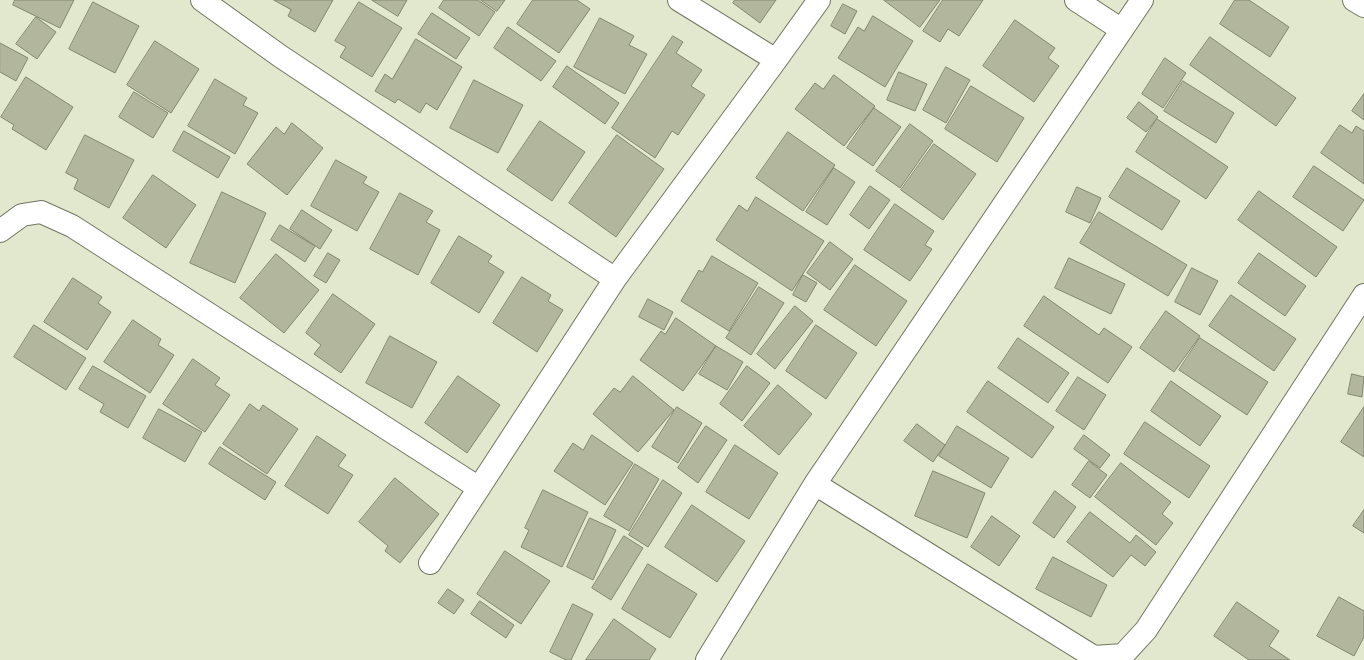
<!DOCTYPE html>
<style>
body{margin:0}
canvas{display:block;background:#e2e8ce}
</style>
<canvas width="1364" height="660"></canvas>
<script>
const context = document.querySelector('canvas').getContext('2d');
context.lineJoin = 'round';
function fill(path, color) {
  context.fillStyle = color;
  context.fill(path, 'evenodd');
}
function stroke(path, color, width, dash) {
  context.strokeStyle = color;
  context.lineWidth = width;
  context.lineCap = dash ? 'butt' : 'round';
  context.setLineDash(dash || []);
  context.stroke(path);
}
const building = new Path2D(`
 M15,0h59l-14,28 -47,-23z
 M274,0h59l-18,32 -27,-16 3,-6z
 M372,0h35l-9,16z
 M444,0h34l17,12 -16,24 -40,-28z
 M481,0h24l-8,11z
 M533,0h44l13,9 -31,44 -42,-29z
 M735,0h41l-16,23 -27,-20z
 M884,0h56l-20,27z
 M943,0h40l-24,36 -11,-7 -8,13 -17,-11z
 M1235,0h14l40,27 -19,30 -50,-33z
 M93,2l46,24 -24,47 -46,-24z
 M359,2l43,26 -30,49 -32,-20 6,-10 -11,-6z
 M843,4l14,7 -12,23 -14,-8z
 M432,13l38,25 -14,21 -38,-25z
 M873,16l40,25 -28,46 -47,-29 20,-31 6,4z
 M36,17l20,15 -19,27 -21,-15z
 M600,18l34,18 -5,9 18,9 -22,40 -51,-27z
 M1015,20l40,28 -7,10 11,8 -25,36 -51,-36z
 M508,27l48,34 -15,20 -47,-33z
 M673,36l10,6 -7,11 26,17 -11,16 14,9 -27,40 -6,-4 -17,27 -43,-30z
 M1210,37l86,61 -20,28 -86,-61z
 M416,39l46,28 -25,43 -11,-7 -6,10 -22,-14 -3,4 -20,-12 10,-17 7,5z
 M155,41l44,28 -28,44 -44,-28z
 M0,43l28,15 -12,23 -16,-9z
 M1165,58l21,15 -23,35 -21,-14z
 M567,66l52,37 -14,21 -52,-37z
 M946,67l24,13 -24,43 -23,-13z
 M899,72l28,12 -12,27 -28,-11z
 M834,75l41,31 -31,40 -49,-37 20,-26 8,6z
 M26,77l47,30 -27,43 -34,-21 2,-4 -13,-8z
 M215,79l32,19 -4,7 15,8 -23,41 -47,-28z
 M474,80l49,25 -25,48 -48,-25z
 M1183,81l51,32 -18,30 -52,-32z
 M971,86l53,32 -27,44 -52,-33z
 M134,92l34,21 -15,25 -34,-21z
 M1364,94v26l-12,-9z
 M1139,102l19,15 -12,15 -19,-14z
 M874,108l27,19 -28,39 -26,-18z
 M1157,119l71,48 -22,32 -70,-47z
 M540,121l45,31 -33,49 -45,-31z
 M292,123l31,25 -36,47 -40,-31 29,-37 8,7z
 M910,124l23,17 -33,47 -24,-17z
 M1340,125l12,8 4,-7 8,5v53l-43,-31z
 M184,131l46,26 -12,21 -45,-27z
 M788,132l47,33 -32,46 -47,-33z
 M85,135l49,25 -25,48 -35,-19 4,-10 -12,-6z
 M617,135l47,34 -48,68 -47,-34z
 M934,144l42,30 -33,46 -42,-30z
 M336,160l31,17 -4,6 16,9 -22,39 -46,-25z
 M1314,166l50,34 -21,31 -50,-34z
 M834,168l21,14 -28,43 -21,-13z
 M1127,168l53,33 -18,29 -53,-33z
 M153,175l43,30 -30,43 -43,-30z
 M870,186l20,14 -21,29 -19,-14z
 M1077,187l24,11 -11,25 -24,-11z
 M1259,191l78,56 -21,30 -78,-57z
 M222,192l44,21 -31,70 -45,-20z
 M400,193l33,18 -7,11 14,8 -22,45 -48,-26z
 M756,197l68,44 -32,50 -76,-51 23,-35 8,6z
 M895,204l39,27 -9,14 7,4 -22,32 -46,-31z
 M302,210l30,20 -12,19 -30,-20z
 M1099,212l88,53 -19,31 -88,-53z
 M280,225l35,21 -10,16 -34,-22z
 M459,236l33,20 -4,6 16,10 -25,41 -48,-30z
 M830,242l23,17 -23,31 -23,-17z
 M328,253l12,7 -14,23 -12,-7z
 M1259,253l47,33 -21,30 -47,-33z
 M276,254l43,36 -35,43 -44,-35z
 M712,256l46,27 -29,48 -48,-30 18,-31 3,2z
 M1069,258l56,26 -14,30 -56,-26z
 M855,265l52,36 -31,45 -52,-36z
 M1192,268l26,13 -18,34 -25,-13z
 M803,275l14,8 -11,19 -13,-7z
 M522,277l29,18 -3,6 15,9 -26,42 -44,-29z
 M73,278l29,19 -4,6 13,9 -24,38 -43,-28z
 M759,287l25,16 -33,52 -25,-17z
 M333,294l42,30 -34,49 -27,-19 7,-9 -15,-12z
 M1231,295l65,44 -22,32 -65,-45z
 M1044,296l55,39 5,-7 28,19 -24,36 -84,-57z
 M648,299l25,13 -9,18 -25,-13z
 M795,306l18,15 -38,48 -18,-15z
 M1166,311l34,25 -26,36 -34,-24z
 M676,318l40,28 -33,45 -43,-31 21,-29 4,3z
 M133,320l28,19 -3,6 16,10 -24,38 -46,-31z
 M34,325l52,33 -20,32 -52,-33z
 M816,325l41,28 -31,46 -40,-28z
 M390,336l47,26 -25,46 -46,-25z
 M1018,338l51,35 -21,30 -50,-35z
 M1200,338l68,44 -21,33 -68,-45z
 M716,346l27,16 -16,28 -28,-16z
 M193,359l27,19 -5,7 15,10 -25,37 -42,-28z
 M93,366l53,30 -18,32 -28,-16 4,-8 -25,-15z
 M747,366l23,17 -28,38 -22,-17z
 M1352,374l12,3 -2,20 -14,-3z
 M458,376l42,29 -33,48 -42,-30z
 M633,376l41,34 -36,42 -45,-38 21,-26 6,4z
 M1078,377l28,18 -22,35 -28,-19z
 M988,381l66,46 -22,31 -65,-46z
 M1171,381l50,35 -21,30 -49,-35z
 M778,385l34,29 -33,41 -35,-29z
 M250,404l9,7 4,-6 35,24 -31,45 -44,-30z
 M677,407l25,16 -24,40 -26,-16z
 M1364,407v50l-23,-15z
 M159,409l43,23 -17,30 -42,-24z
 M1145,422l65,44 -21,32 -65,-44z
 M917,424l28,21 -12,17 -29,-21z
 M706,426l21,14 -29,43 -20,-15z
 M957,426l52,32 -18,30 -52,-32z
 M592,435l41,28 -28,42 -51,-34 19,-28 10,7z
 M1084,435l26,20 -10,13 -26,-19z
 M317,436l29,19 -8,11 15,9 -25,39 -43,-28z
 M735,445l43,28 -29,46 -43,-27z
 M220,447l56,35 -11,18 -56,-36z
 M1089,461l18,14 -17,23 -18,-13z
 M1121,463l50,39 -9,12 11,9 -17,22 -61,-48z
 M635,464l24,15 -30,52 -25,-15z
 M933,471l52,22 -18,45 -52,-22z
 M395,478l44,36 -39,49 -15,-12 3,-5 -29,-24z
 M663,480l19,13 -34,54 -19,-12z
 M543,490l45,22 -26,55 -41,-20 8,-17 -4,-2z
 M1055,491l21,16 -22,31 -21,-15z
 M692,505l53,36 -28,41 -52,-35z
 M1364,510v23l-11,-7z
 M1090,512l40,31 6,-8 20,17 -11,14 -14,-11 -18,22 -46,-35z
 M992,516l28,20 -21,30 -28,-19z
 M590,518l26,12 -23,50 -26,-13z
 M624,536l19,12 -32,52 -19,-12z
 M505,551l45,30 -29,43 -44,-30z
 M1053,557l54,28 -16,32 -55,-28z
 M648,564l49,30 -27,44 -48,-29z
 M448,589l16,11 -10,14 -16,-11z
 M1339,597l25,14v26l-10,19 -37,-20z
 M480,601l34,24 -8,13 -35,-24z
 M1237,602l42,29 -10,15 21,14h-41l-35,-24z
 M573,604l20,10 -22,46h-5l-16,-8z
 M614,619l42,30 -7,11h-63z`);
const minor = new Path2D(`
 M202,0l78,56 335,223
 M679,0l97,60
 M1076,0l46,30
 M1354,0l10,6
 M0,231l22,-16 19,-3 31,14 407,262
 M815,484l279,173 29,-2 23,-25 218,-335
 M430,563l185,-284 161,-219 43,-60
 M707,660l108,-176 327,-484`);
fill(building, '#b1b69d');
stroke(building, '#82876f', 1);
stroke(minor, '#71765f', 24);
stroke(minor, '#fff', 22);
</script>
